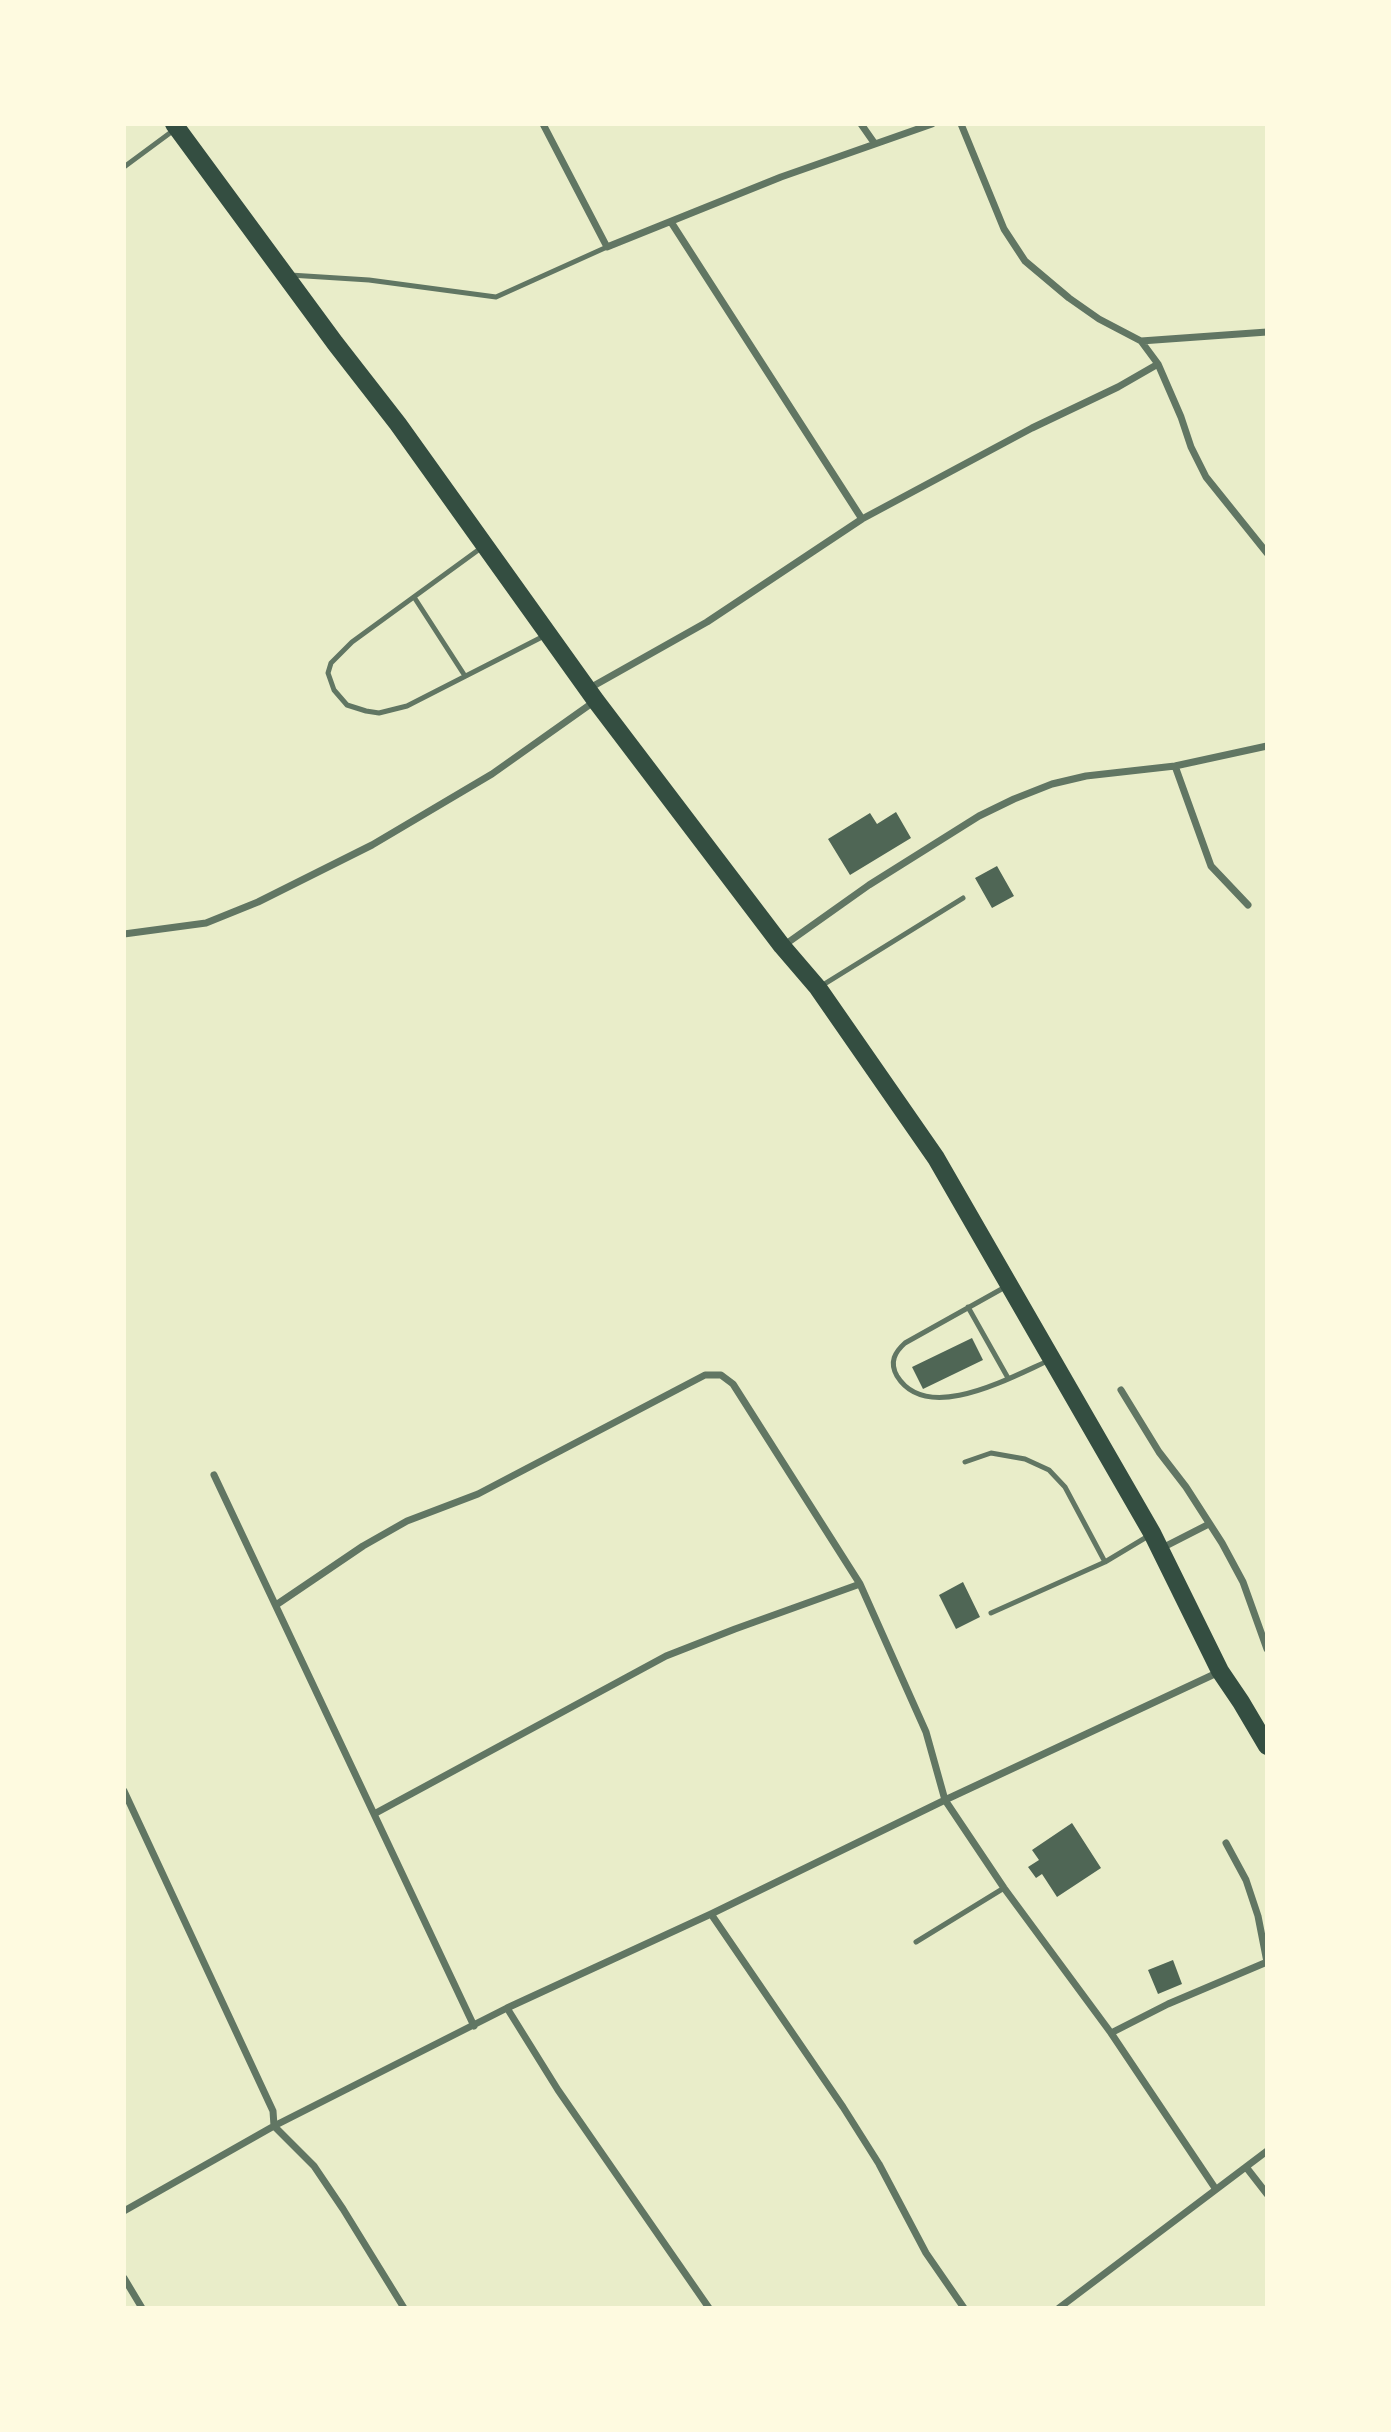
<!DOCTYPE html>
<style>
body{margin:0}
#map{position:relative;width:1391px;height:2432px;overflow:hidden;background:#e9edc9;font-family:"Space Grotesk",sans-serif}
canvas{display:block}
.frame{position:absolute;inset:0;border:126px solid #fefae0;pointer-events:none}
</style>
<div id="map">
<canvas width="1391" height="2432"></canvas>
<div class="frame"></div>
</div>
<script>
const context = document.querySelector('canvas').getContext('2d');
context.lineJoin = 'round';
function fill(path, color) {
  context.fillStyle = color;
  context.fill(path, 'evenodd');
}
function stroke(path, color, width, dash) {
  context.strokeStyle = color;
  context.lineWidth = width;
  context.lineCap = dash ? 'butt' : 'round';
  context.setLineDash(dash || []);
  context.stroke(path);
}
const building = new Path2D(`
 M896,812l15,26 -61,37 -22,-36 42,-26 7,11z
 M997,866l17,30 -22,12 -17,-30z
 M972,1338l11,22 -60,29 -11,-22z
 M963,1582l17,35 -24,12 -17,-34z
 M1072,1823l29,45 -44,29 -15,-23 -6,4 -8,-11 11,-7 -7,-10z
 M1173,1960l9,24 -24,10 -10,-24z`);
const service = new Path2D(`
 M124,167l50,-37
 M290,275l79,5 127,17 111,-50
 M481,548l-129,94 -21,21 -3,10 6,17 13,15 19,6 13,2 28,-7 139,-71
 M414,597l51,79
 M821,986l142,-88
 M1007,1286l-102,57c-10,9 -16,19 -8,33 30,49 114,1 153,-16
 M968,1307l40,71
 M965,1462l26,-9 34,6 24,11 16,17 40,75
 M991,1613l114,-51 45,-27
 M916,1942l88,-54`);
const minor = new Path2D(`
 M543,124l64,123 174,-70 151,-53
 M861,124l14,20
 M961,124l43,105 21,32 44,37 30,21 42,22 126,-9
 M671,222l191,297
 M1141,341l17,23 23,53 10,30 15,30 61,76
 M588,689l119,-67 155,-103 170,-91 86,-41 40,-23
 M1175,766l36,100 37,39
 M124,934l82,-11 52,-21 114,-57 120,-71 103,-73
 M783,946l86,-61 110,-69 35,-17 38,-15 34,-8 89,-10 92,-20
 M1121,1390l38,62 27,35 36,56 21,39 24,67
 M214,1475l260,551
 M1160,1549l49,-25
 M276,1605l87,-59 44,-25 71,-27 227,-119h16l12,9 127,200
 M124,1791l149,320 1,15 40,40 29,43 61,99
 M374,1814l292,-158 69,-27 125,-45 66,148 19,68 59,88 107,145 104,155
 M1226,1843l20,37 12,36 9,46
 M711,1914l132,193 36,57 47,89 38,55
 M507,2008l51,82 151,218
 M1111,2033l57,-29 99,-42
 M1246,2167l21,27
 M124,2211l150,-85 233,-118 204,-94 234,-114 274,-128
 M124,2278l18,30
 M1059,2308l208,-157`);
const primary = new Path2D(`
 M174,124l161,219 63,81 198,277 186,245 36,42 118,170 216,375 68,138 21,31 26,44`);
fill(building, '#4f6655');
stroke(service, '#617663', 5);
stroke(minor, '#617663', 7);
stroke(primary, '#344e41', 18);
</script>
